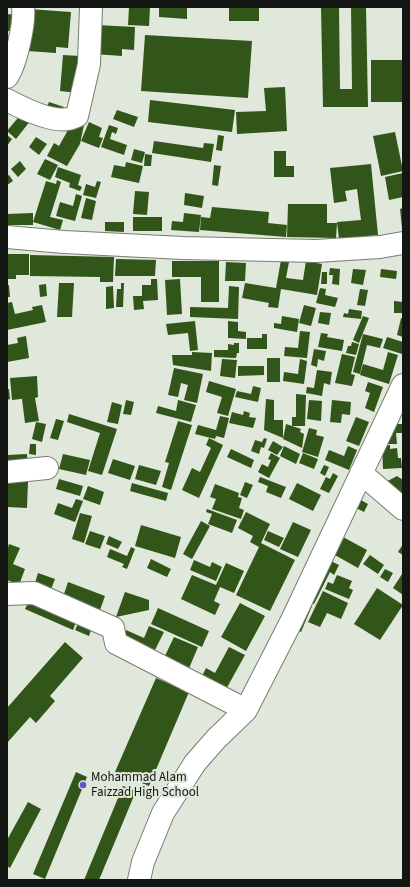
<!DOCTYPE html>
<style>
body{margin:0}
#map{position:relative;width:410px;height:887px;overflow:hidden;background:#dfe8da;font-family:"Source Sans 3",sans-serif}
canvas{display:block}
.frame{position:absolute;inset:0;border:8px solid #131612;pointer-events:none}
</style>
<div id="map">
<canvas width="410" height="887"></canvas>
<div class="frame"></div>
</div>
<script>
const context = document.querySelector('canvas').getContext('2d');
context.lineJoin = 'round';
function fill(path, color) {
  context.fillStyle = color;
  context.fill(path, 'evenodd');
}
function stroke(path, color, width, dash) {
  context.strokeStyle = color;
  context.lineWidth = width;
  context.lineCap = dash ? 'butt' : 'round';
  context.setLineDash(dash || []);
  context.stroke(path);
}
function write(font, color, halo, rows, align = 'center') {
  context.font = font + ' "Source Sans 3",sans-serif';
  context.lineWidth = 4;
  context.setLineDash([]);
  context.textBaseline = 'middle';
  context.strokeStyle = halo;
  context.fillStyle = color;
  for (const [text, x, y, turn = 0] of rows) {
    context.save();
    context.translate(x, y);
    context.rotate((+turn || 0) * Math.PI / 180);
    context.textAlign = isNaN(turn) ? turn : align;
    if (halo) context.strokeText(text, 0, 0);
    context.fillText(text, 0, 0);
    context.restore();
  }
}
const building = new Path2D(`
 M129,7h21l-1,19 -21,-1z
 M159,7h28v12l-28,-2z
 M229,7h30v14h-30z
 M321,7h18l1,82h12l-1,-82h15l2,100h-45z
 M29,9l42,3 -3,36 -12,-1v6l-29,-2z
 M7,14l10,1 -2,16h-8z
 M97,25l38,2 -1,23 -12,-1v7l-28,-2z
 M145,35l107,6 -4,57 -107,-7z
 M63,55l17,1 -2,37 -18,-2z
 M371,60h32v42h-32z
 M285,87l2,44 -50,3 -1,-22 30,-1 -2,-23z
 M150,100l85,10 -3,22 -84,-10z
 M49,102l15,5 -4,10 -15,-6z
 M117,110l21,7 -4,10 -21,-8z
 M22,113l9,7 -15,19 -9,-8z
 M73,121l11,4 -4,19 -13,22 -20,-10 7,-13 5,3z
 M89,122l13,6 -3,9 4,1 -4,10 -18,-7z
 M109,125l9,3 -2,6 -4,-2 -2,7 17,6 -3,10 -23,-8z
 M395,132l8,39 -22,5 -8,-40z
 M7,135l5,4 -5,7z
 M218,135l6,1 -2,15 -6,-1z
 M36,137l11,7 -8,11 -10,-8z
 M154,141l49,7 1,-5 10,1 -3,18 -59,-9z
 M134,149l11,3 -3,11 -11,-3z
 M274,151h12v15h8v11h-20z
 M145,154l7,1 -1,11h-7z
 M45,159l13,6 -8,15 -13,-6z
 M20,161l6,8 -8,8 -7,-8z
 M126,162l17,4 -4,17 -28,-6 3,-12 11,2z
 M371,164l7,71 -39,4 -2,-17 24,-2 -4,-31 -12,2 2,10 -13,2 -4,-35z
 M214,165l7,1 -3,20 -6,-1z
 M58,167l23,8 -3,10 4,2 -2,4 -11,-4 1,-4 -15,-6z
 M403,173v24l-14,3 -4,-23z
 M9,175l4,6 -6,4v-9z
 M57,180l4,2 -11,35 13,3 -3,10 -27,-8 13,-41 10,3z
 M97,181l4,1 -5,16 -13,-3 3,-11 9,3z
 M135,191l14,1 -2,23 -14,-1z
 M185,193l19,3 -2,12 -18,-3z
 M76,194l6,2 -7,25 -19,-5 4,-14 13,4z
 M86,198l10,3 -4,19 -11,-2z
 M288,204h39v19h10l-1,15 -49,-1z
 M212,207l57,5 -1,11 19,2 -1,12 -86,-7 1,-13 9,1z
 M403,208v20h-1l-2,-19z
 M33,213v12h-26v-11z
 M184,213l17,2 -2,17 -28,-2 1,-9 11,1z
 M133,217h29v14h-29z
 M105,222h19v10l-19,-1z
 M7,254h22v21h-13v4h-9z
 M30,255l84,2 -1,25h-13v-5l-70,-1z
 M116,259l40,1 -1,16h-40z
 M281,260l8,2 -3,16 17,2 3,-19 16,3 -5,31 -36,-6 -3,19 -10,-1 1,-4 -27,-5 3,-15 31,5z
 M172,261h47v41h-18v-25h-29z
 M226,262l20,1 -1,18h-20z
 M330,268l10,1 -1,16 -7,-1 1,-9h-4z
 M353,269l13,1 -3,15 -12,-2z
 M381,269l16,2 -1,8 -16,-2z
 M322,272h5v12h-6z
 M151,279h6l1,21 -15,1 1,8 -10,1 -1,-14h9v-11h9z
 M180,279l2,35 -15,1 -2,-35z
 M59,283h15l-2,34h-15z
 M121,283h3l-1,24h-7l1,-18h4z
 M46,284l1,12 -7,1 -1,-12z
 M7,285h2l1,12h-3z
 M113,286l1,22 -8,1v-22z
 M229,286l10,1 -1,32 -48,-2v-10l38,1z
 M320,288l6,1 -1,6 13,3 -3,9 -19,-4z
 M360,289l8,1 -3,16 -8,-1z
 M394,301l9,1v11h-9z
 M12,302l3,12 18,-4 -1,-3 10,-2 4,17 -39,8v-27z
 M304,305l12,3 -5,18 -12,-3z
 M349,309l13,2 -1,8 -18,-2 1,-4 4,1z
 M320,312l11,1 -2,12 -11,-2z
 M282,316l17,3 -2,13 -23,-4v-5l7,1z
 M363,316l6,2 -10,25 -6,-3z
 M401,318l2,1v18l-6,-2z
 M195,321l3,29 -8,1 -2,-18 -20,2 -2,-11z
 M228,321l10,1v9l8,1v7l-18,-1z
 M300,331l10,1 -3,26 -23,-2 1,-9 13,1z
 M321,333l7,1 -1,3 17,3 -2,11 -24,-4z
 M262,334h5v15h-20v-11h15z
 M363,334l20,5 -3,9 -13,-3 -7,29 -7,-2z
 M26,336l3,22 -22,4v-17l11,-2 -1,-5z
 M387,337l16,5 -1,12 -19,-6z
 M352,342l7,2 -3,11 -10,-2 2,-7h3z
 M234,343h5v10h-2l-1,5 -22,-1v-7h14v-6l6,1z
 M314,349l12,2 -2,10 -6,-2 -1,8 -6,-2z
 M192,352l20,1 -1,18 -38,-6 -1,-10h20z
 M388,352l10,3 -9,29 -29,-9 3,-11 20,6z
 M342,354l13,3 -4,17 4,1 -3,11 -17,-3z
 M267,358h13v24h-13z
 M222,359l15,1 -2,18 -15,-2z
 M300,359l7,2 -3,23 -21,-3 1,-9 14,2z
 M238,366h26v9l-26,1z
 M174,368l29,6 -6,29 -13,-3 4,-15 -7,-2 -3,14 -10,-2z
 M317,370l15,2 -2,13 -6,-2 -2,13 -16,-3 1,-6 7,1z
 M37,376l1,21 -3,1 4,23 -14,2 -3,-24 8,-1 -18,2 -2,-22z
 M209,381l27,8 -8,27 -11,-3 5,-16 -16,-5z
 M368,382l15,5 -9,25 -9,-4 5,-15 -5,-2z
 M253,386l8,2 -3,14 -23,-5 2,-6 14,3z
 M7,389h2l1,10 -3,1z
 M296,394l10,1 -1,31h-13v-9h4z
 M266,399l8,1v20h9v18l-19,-8z
 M126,400l8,2 -3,13 -8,-1z
 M178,400l18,5 -5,17 -35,-9 2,-7 18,5z
 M309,400l13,1 -1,20 -14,-2z
 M332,400l19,2 -1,13 -8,-1 -1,9 -11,-1z
 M112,402l10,3 -4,19 -11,-2z
 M244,411l6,2 -1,4 7,1 -3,10 -24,-5 3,-11 11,3z
 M69,414l48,15 -15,46 -14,-4 12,-38 -33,-11z
 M220,416l9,2 -5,20 -8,-2 -1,3 -20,-5 3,-9 18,5z
 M356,417l13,5 -10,24 -13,-5z
 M56,419l8,2 -6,19 -8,-2z
 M178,421l14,4 -21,65 -9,-3 7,-24 -4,-1z
 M36,422l10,2 -4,18 -10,-3z
 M286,424l15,5 -1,3 4,2 -2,14 -19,-9z
 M386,424h17v9h-7l1,11h-10z
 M309,428l8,2 -1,5 8,2 -6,20 -16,-5z
 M209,438l14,7 -24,53 -17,-8 10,-22 8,4 11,-24 -5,-3z
 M264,438l3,1 -3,9 -3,-1 -2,7 -8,-3 4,-11 7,2z
 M273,441l10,6 -6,8 -9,-5z
 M30,444h6v11l-7,-1z
 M390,445v4l7,-1 1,10h3l1,10 -19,1 -1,-23z
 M284,446l16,8 -4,10 -16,-8z
 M348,446l9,4 -8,20 -24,-10 4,-10 15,6z
 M231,449l23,11 -3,8 -24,-11z
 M271,453l9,5 -11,20 -11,-6 4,-8 6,3 3,-7 -3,-1z
 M303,453l15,6 -4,10 -15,-6z
 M27,454l1,14 -21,2v-15z
 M63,454l27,6 -4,15 -27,-6z
 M113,459l22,7 -5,14 -22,-7z
 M139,465l22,6 -5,14 -21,-6z
 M324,465l5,2 -4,9 -5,-3z
 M333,473l5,3 -9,17 -9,-4 6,-12 4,2z
 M397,476l6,4v20l-19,-17z
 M260,477l26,10 -5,11 -15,-6 2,-6 -10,-4z
 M59,479l24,7 -3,10 -24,-7z
 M7,481l21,1 -1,26 -20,-1z
 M245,482l8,3 -6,13 -7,-3z
 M132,483l36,10 -2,8 -36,-10z
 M297,483l24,12 -8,16 -24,-12z
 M215,484l24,9 -1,4 4,1 -3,10 5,2 -3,9 -29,-10 4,-10 -6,-2z
 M88,486l16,6 -4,13 -17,-6z
 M352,495l16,9 -4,8 -8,-4z
 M76,499l7,2 -8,21 -21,-8 4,-11 14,5z
 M207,509l30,11 -5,13 -24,-9 4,-10 -6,-2z
 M246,512l24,12 -9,19 34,17 -25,51 -34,-16 23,-48 -9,-5 3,-6 -15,-8z
 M80,513l12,3 -8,27 -12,-4z
 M201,521l9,5 -18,33 -9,-5z
 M293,522l18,8 -13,27 -18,-8z
 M141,525l40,12 -6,21 -40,-12z
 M90,531l15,5 -5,13 -15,-5z
 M268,531l16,7 -5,9 -15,-7z
 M109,536l13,6 -4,7 -12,-5z
 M343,537l24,13 -9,18 -25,-14z
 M9,544l11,4 -7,16 12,5 -6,16 -12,-5v-29z
 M403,544v11l-5,-3z
 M131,547l4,2 -8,20 -5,-2 2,-3 -17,-7 3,-8 17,7z
 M370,555l14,10 -6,9 -15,-10z
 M325,558l14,7 -5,10 -4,-3 -16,32 -10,-5z
 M151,559l20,10 -4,8 -20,-9z
 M194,560l16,7 2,-5 10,5 -6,14 -26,-11z
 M226,563l18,8 -10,22 -14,-6 -6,14 6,3 -5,11 -34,-16 11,-24 24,10z
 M385,569l8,4 -5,9 -8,-5z
 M38,573l17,6 -5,13 -16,-6z
 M402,574l1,1v20l-10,-7z
 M337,575l15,6 -3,7 4,2 -4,9 -24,-10 3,-7 5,2z
 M68,582l37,14 -5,14 -37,-13z
 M377,588l26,17 -23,35 -26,-16z
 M323,591l25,12 -7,16 -14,-6 -7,14 -12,-5z
 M125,592l24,8v10l-33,7z
 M30,599l47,20 -4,11 -48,-21z
 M302,602l10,4 -11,26 -10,-5z
 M240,603l25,13 -19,35 -25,-14z
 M158,608l51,23 -7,16 -51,-23z
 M79,622l13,5 -3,9 -14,-6z
 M149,626l15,6 -12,24 -31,-14 5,-12 18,8z
 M174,637l24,10 -11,26 -25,-11z
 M65,642l18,16 -33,38 5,5 -19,22 -6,-6 -23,26v-35z
 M229,647l16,8 -21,38 -24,-13 6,-12 9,5z
 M156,678l33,14 -40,94 -34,-14z
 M76,772l11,5 -42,102 -12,-5z
 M123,786l13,5 -37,89h-15z
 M28,802l13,7 -31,59 -3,-2v-26z`);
const minor = new Path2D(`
 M7,77c9,-13 18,-54 16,-70
 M7,100c15,8 44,22 61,19 3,0 7,-2 9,-3l12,-52 2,-57
 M7,237l57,5 119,6 133,3 64,-4 23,-4
 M7,472l40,-4
 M361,473l42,36
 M7,594l27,-1 79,35 3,15 130,67
 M139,880l4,-18 20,-49 32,-50 21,-24 30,-29 46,-90 111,-235`);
const markers = [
 [83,785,4,"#6554ce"]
];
const poiNames = [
 ["Mohammad Alam",91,778],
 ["Faizzad High School",91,793]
];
fill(building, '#325519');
stroke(minor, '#767e72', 24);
stroke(minor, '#fff', 22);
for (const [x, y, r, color] of markers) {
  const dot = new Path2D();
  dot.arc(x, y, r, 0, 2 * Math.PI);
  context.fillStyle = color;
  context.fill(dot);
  stroke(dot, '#dfe8da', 1.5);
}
write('13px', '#131612', '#dfe8da', poiNames, 'left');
</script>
